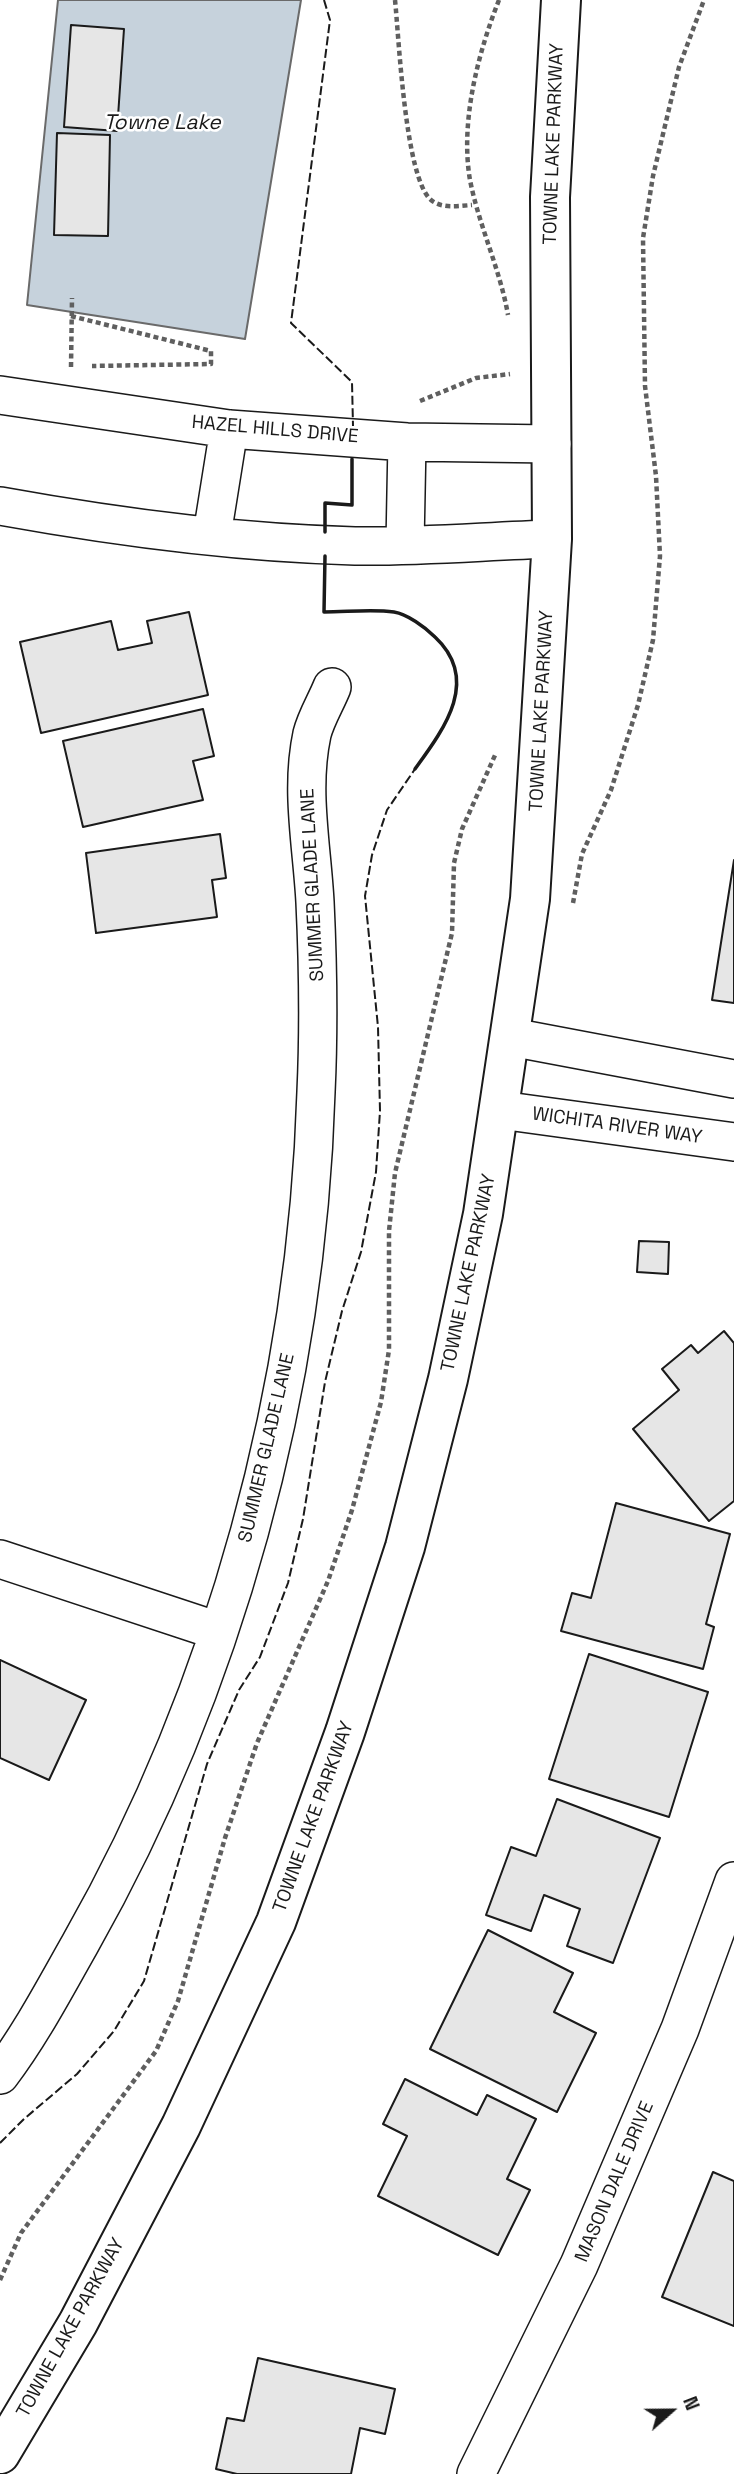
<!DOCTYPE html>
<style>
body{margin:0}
#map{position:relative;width:734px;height:2474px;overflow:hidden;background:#fff;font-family:"Space Grotesk",sans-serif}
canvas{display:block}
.north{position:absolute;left:636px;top:2376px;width:70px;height:70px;-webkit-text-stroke:5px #fff;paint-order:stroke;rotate:69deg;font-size:19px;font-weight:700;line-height:28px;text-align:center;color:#1a1a1a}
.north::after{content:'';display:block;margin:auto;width:24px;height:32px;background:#1a1a1a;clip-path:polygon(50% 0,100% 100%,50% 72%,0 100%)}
</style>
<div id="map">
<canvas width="734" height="2474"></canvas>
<div class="north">N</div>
</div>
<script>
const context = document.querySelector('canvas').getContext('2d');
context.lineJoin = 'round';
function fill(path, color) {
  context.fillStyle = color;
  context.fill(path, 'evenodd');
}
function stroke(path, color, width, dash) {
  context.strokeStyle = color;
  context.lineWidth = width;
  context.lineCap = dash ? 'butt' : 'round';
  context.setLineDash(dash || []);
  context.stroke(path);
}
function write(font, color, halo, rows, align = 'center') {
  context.font = font + ' "Space Grotesk",sans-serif';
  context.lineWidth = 5;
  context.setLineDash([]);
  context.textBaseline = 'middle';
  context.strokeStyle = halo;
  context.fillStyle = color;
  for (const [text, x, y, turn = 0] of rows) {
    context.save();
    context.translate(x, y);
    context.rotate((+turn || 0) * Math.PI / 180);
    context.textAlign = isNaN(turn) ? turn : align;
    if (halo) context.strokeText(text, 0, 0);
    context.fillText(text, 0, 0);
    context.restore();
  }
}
const water = new Path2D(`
 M58,0h243l-56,339 -218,-34z`);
const building = new Path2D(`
 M71,25l53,4 -7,102 -53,-4z
 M57,133l53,2 -2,101 -54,-1z
 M189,612l19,83 -167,38 -21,-91 91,-21 7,29 34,-7 -5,-22z
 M203,709l11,47 -21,5 10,39 -120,27 -20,-86z
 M220,834l6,44 -14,2 5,37 -121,16 -10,-80z
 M734,860v143l-22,-3z
 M639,1241l30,1 -1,32 -31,-2z
 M724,1331l10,12v158l-25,20 -76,-92 46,-39 -17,-21 29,-24 7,8z
 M616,1503l114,31 -24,90 8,3 -11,42 -142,-38 11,-38 19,5z
 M589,1654l119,38 -39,125 -120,-38z
 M0,1660l86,40 -37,80 -49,-22z
 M557,1799l103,39 -47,125 -46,-17 13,-37 -36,-14 -13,36 -45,-16 25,-68 25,9z
 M488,1930l85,43 -19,39 42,21 -39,79 -127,-63z
 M405,2079l72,36 10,-20 49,24 -29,60 23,11 -32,65 -120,-59 29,-60 -24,-12z
 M713,2172l21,9v145l-72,-29z
 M258,2358l137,31 -10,45 -25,-6 -9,46h-114l-21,-5 11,-51 17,3z`);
const path = new Path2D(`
 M395,0c4,38 10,178 36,200 11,9 27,6 41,5
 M499,0c-21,53 -39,122 -29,180 9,46 30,89 38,135
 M71,316l140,35v13l-119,2
 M71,367l1,-69
 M420,401l56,-23 34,-4
 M573,903l9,-49 29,-64 27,-85 15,-65 7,-84 -4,-80 -11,-90 -2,-148 10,-62 26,-109 25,-67
 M0,2280l21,-47 135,-182 22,-50 47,-163 32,-95 71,-162 24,-71 29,-108 8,-52v-119l6,-58 57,-240 2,-70 8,-34 34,-76`);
const street = new Path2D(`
 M0,395l229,34 178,13 145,2
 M0,506c116,21 236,37 355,40 65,1 132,-5 197,-7
 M212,535l17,-106
 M405,544l2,-102
 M511,1037l223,42
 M500,1110l234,32
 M0,1559l218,72
 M0,2075c31,-41 55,-87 80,-131 146,-257 227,-557 236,-852 3,-64 2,-127 -1,-190 -3,-56 -15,-112 -3,-168 4,-16 14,-32 20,-47
 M476,2474l103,-209 101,-236 54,-148`);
const secondary = new Path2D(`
 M0,2454l78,-131 103,-197 95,-204 69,-190 60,-185 43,-168 35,-165 47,-315 22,-360 -2,-342 11,-197`);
const fence = new Path2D(`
 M324,0l6,20 -39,303 61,59 1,44
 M0,2143l24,-24 53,-45 37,-43 30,-50 63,-217 32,-74 21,-33 28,-74 15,-64 22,-137 17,-71 19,-59 15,-80 4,-61 -2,-84 -13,-131 7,-41 15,-45 28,-41`);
const wall = new Path2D(`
 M325,532v-29l27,2v-46
 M325,556l-1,56c23,0 48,-3 70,0 13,2 31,15 41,25 46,43 9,92 -20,132`);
const streetNames = [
 ["TOWNE LAKE PARKWAY",554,144,-88],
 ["HAZEL HILLS DRIVE",275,430,5],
 ["TOWNE LAKE PARKWAY",542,711,-87],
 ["SUMMER GLADE LANE",313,885,-93],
 ["WICHITA RIVER WAY",617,1126,8],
 ["TOWNE LAKE PARKWAY",469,1273,-78],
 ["SUMMER GLADE LANE",267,1448,-77],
 ["TOWNE LAKE PARKWAY",314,1817,-70],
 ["MASON DALE DRIVE",615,2182,-67],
 ["TOWNE LAKE PARKWAY",71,2328,-61]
];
const waterNames = [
 ["Towne Lake",162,123]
];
fill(water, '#c6d2dc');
stroke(water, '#6a6a6a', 2);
fill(building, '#e6e6e6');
stroke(building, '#1a1a1a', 2);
stroke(street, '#1a1a1a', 40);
stroke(secondary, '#1a1a1a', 42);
stroke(path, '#5f5f5f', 4.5, [5, 3.5]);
stroke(street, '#fff', 37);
stroke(secondary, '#fff', 38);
stroke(fence, '#1a1a1a', 2, [9, 3.5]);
stroke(wall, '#1a1a1a', 3.5);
write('19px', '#1a1a1a', '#fff', streetNames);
write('italic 21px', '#1a1a1a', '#fff', waterNames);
</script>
